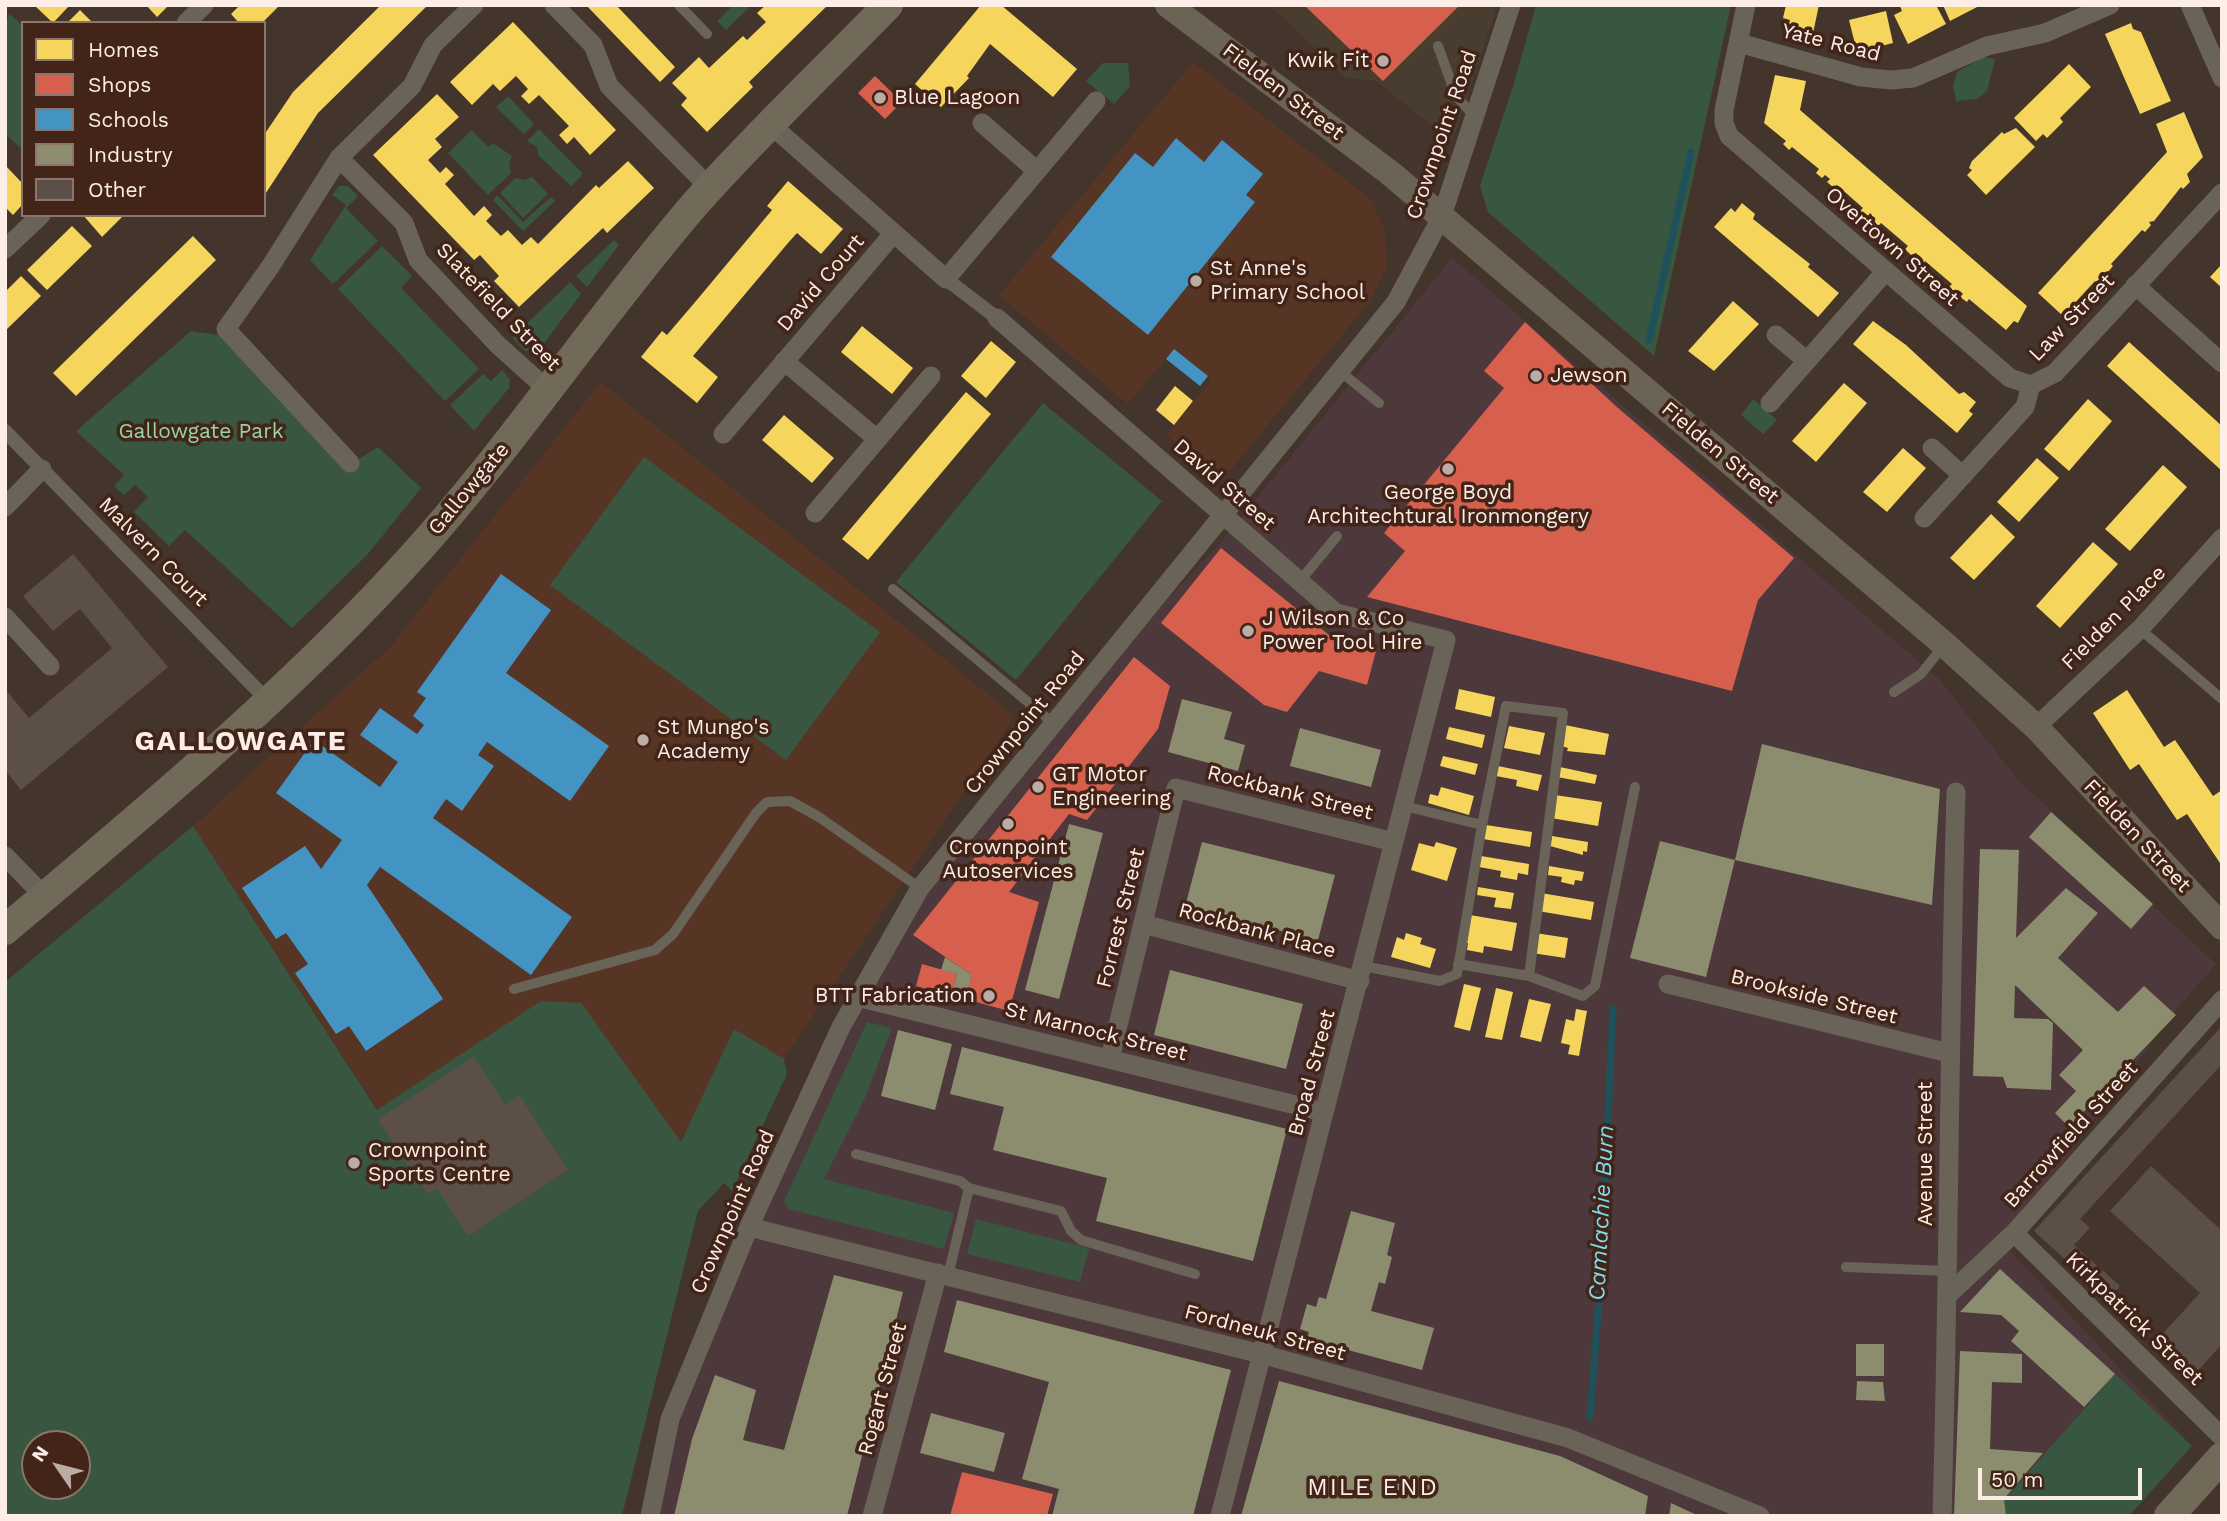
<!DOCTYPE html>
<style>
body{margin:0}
#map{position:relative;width:2227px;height:1521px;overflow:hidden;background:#43342c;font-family:"Work Sans",sans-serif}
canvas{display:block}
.frame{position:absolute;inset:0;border:7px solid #fcede6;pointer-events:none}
.legend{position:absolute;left:21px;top:21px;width:245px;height:196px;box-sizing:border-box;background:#422518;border:2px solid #8c756a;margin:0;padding:9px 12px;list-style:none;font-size:21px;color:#fcede6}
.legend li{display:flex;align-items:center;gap:14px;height:35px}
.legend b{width:35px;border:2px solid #8c756a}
.north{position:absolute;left:21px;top:1430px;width:70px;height:70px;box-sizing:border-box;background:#422518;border:2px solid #8c756a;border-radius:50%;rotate:305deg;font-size:19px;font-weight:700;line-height:28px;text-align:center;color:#fcede6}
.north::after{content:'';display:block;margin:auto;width:24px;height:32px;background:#bbaca5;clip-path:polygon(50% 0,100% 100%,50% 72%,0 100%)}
.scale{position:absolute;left:1978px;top:1468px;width:164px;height:32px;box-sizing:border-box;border:4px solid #fcede6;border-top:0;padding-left:9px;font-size:21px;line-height:24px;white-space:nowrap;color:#fcede6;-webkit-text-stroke:5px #422518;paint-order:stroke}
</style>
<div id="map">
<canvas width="2227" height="1521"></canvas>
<div class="frame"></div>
<ul class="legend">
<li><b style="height:19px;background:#f6d55c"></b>Homes</li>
<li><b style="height:19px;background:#d6604d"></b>Shops</li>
<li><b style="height:19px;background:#4393c3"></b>Schools</li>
<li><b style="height:19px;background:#8c8c6e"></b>Industry</li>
<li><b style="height:19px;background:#5c4f48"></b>Other</li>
</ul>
<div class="north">N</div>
<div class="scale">50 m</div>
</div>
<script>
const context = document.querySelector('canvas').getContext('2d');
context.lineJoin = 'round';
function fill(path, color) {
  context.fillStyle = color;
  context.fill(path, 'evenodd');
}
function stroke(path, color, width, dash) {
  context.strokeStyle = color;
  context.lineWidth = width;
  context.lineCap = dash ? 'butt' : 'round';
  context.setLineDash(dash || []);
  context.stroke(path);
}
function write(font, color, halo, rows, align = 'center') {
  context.font = font + ' "Work Sans",sans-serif';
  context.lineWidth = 7;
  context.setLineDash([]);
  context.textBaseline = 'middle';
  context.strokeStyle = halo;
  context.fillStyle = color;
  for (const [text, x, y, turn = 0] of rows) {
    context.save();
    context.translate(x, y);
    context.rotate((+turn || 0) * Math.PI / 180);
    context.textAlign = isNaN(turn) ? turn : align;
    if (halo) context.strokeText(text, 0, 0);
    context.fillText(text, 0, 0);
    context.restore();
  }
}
const commercial = new Path2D(`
 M1269,5h229l-46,137 -76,-61 -30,-3z`);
const industrial = new Path2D(`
 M1452,258l488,422 78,100 198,184 -40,46 -173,233 189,203 -63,70h-1485l34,-140 60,-151 112,-230 198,-268 174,-186z`);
const built = new Path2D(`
 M1193,62l178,137 14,31 2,36 -16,34 -150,182 -55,-47 46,-55 -38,-31 -46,55 -129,-109z
 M601,382l414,334 -231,343 -50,-29 -52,113 -141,-142 -163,109 -185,-284 198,-180z`);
const green = new Path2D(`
 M728,5h24l-26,25 -9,-9 13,-13z
 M1536,5h195l-77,351 -166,-144 -8,-26 33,-99z
 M10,14l13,12v125l-18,-18v-110z
 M1984,57l11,2 -8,32 -10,8 -21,2 -3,-16 4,-13z
 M1103,63h25l2,23 -16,18 -28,-23z
 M508,96l26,28 -10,10 -28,-27z
 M539,129l44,45 -12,12 -33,-31 -1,-8 -10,-6z
 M472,130l16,17 5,-4 19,13 -3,8 2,9 -23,22 -40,-42z
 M532,177l16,17 -25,24 -23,-25 15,-15 9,2z
 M339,186h9l10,10 -12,12 32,33 -45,43 -23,-24 36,-55 -14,-10z
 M497,195l26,27 28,-25 4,4 -32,30 -30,-31z
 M614,240l5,5 -32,42 -11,-11z
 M382,246l30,30 -11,12 78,81 -34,32 -107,-112z
 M570,282l11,12 -42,56 -14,1 -13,-13z
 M191,331l33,5 122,131 32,-20 43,41 -54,67 -75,73 -107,-98 -16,16 -35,-34 14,-15 -13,-12 -11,10 -10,-9 10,-11 -48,-44z
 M502,370l8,9 -1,9 -35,43 -24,-26 33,-31 8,7z
 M1753,399l24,21 -14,14 -22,-19z
 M1043,403l119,98 -146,179 -120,-98z
 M644,457l236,175 -94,128 -236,-175z
 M193,826l184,284 164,-109 40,2 100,139 53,-113 50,30 3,15 -55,117 -8,-8 -26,28 -76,305h-617v-534zM35,1444h42v42h-42z
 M867,1022l25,6 -28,72 -40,79 130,34 -10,36 -155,-40 -5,-8z
 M976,1219l113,29 -9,34 -113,-28z
 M2115,1374l77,72 -63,70h-123l-2,-16z`);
const homes = new Path2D(`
 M34,5h36l-17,18z
 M146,5h23l-12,12z
 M240,5h40l-18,18h-23l-8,-9z
 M381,5h47l-110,108 -54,83v-61l29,-43z
 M586,5h30l59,62 -15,15z
 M766,5h62l-79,77 4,5 -46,45 -26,-27 6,-7 -15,-15 27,-26 10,11 34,-32 4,4 19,-18 -9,-9z
 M981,5h20l76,64 -24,28 -63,-53 -23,32 2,2 -28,29 -26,-23z
 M1786,5h33l-7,33 -25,-6 3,-12 -7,-2z
 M1936,5l10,19 -38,20 -14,-29 8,-4 -2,-5z
 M1943,5h38l-31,16z
 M80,10l13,13h-26z
 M1886,11l7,32 -36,9 -8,-32z
 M513,22l103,108 -26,25 -16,-18 -7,7 -8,-9 10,-9 -30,-31 -10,9 -8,-8 7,-7 -12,-13 -16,15 -7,-7 -21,21 -22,-23z
 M2131,23l2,6 8,3 30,69 -31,13 -35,-80z
 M2069,64l22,23 -31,31 3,4 -16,16 -4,-4 -7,7 -22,-23z
 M1775,75l31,6 -6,29 227,196 -9,17 -4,-2 -8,9 -37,-31 -2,3 -7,-5 3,-3 -2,-2 -3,-2 -2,3 -7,-6 3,-3 -27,-23 -2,3 -7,-5 3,-3 -3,-3 -5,2 -6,-6 3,-3 -27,-23 -3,3 -6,-5v-6l-2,-2 -3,4 -7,-6 3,-3 -26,-23 -3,3 -7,-6 3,-3 -5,-4 -3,3 -6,-5 3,-4 -27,-22 -3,3 -6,-6 3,-3 -22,-18z
 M437,94l22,23 -24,22 7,8 -14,13 12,13 6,-6 8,8 -9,9 29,32 10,-10 8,9 -6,6 15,15 7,-6 14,15 9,-8 7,7 58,-59 3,3 29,-27 26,27 -47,45 -4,-5 -84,79 -25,-26 5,-5 -19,-21 -6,5 -101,-105z
 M2184,112l19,45 -16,17 3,8 -7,7 -2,-2 -27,34 -5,1 2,3 -6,7 -3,-2 -31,34 2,2 -6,7 -4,-1 1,4 -6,7 -3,-2 -23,25 3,2 -12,8 -25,-23 129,-141 -11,-28z
 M2016,128l19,19 -49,48 -19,-20 5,-5 -3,-2 3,-7 30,-29 2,2z
 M5,165l18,19v20l-10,11 -8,-8z
 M788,181l55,48 -22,25 -24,-21 -9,10 -95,113 25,21 -21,26 -56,-46 21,-26 5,4 29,-34 76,-91 -5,-4z
 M1742,203l13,11 -2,5 57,45 -2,3 31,26 -21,24 -104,-90 17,-19 4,4z
 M83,215h41l-22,22z
 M72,226l20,20 -45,44 -20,-20z
 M193,236l23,24 -140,136 -23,-23z
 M2222,264v24l-12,-11z
 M21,276l20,20 -36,35v-39z
 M1733,301l26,23 -45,47 -26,-20z
 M1873,321l33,24 53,49 5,-2 12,10 -7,9 4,3 -16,19 -104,-89z
 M862,326l51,42 -21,26 -51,-42z
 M991,341l25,21 -30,36 -25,-22z
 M2129,342l93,84v45l-115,-105z
 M1844,383l23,20 -51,59 -24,-21z
 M1175,386l18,15 -19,24 -18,-15z
 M966,392l25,22 -123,146 -26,-21z
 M2088,399l24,22 -43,50 -25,-22z
 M784,415l50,43 -22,25 -50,-43z
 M1903,448l23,20 -39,44 -24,-20z
 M2037,458l22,20 -40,44 -22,-20z
 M2163,465l24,22 -57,64 -25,-22z
 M1991,514l24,23 -41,43 -24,-22z
 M2093,542l25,22 -58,64 -24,-22z
 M1459,689l36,8 -4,20 -36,-8z
 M2127,690l37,57 11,-7 38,56 9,-6v76l-35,-52 -10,6 -38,-56 -9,6 -37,-57z
 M1565,725l44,9 -4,21 -38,-4 1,-3 -7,-2z
 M1509,726l36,7 -5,22 -36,-7z
 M1449,727l36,8 -3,13 -36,-9z
 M1443,756l35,8 -3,11 -35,-9z
 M1498,766l44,9 -4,16 -22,-5 1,-6 -21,-4z
 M1560,767l37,8 -2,9 -38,-7z
 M1441,787l33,9 -5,19 -41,-12 2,-9 8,2z
 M1555,795l47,7 -4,24 -47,-8z
 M1486,825l46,7 -2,15 -47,-8z
 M1552,836l36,6 -1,10 -4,-1v4l-33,-9z
 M1436,842l21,6 -10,33 -36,-11 8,-27 15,4z
 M1481,856l48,8 -1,11 -10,-2 -1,7 -17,-3 1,-6 -22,-4z
 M1549,866l35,6 -2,9 -7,-1 -1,5 -13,-3 1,-5 -14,-2z
 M1478,887l36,6 -3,16 -17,-2 2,-9 -19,-3z
 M1541,893l53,9 -3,18 -53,-9z
 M1470,915l47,8 -5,28 -28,-5 -1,7 -16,-3 1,-7h-3z
 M1406,933l16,5 -2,6 16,5 -6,19 -39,-11 6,-20 7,3z
 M1535,933l33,5 -3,20 -33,-5z
 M1464,984l17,4 -11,43 -16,-4z
 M1496,988l17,4 -11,48 -17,-3z
 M1529,999l22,5 -10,38 -21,-5z
 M1576,1009l11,2 -8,45 -11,-2 2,-9 -9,-2 5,-24 8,2z`);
const shops = new Path2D(`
 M1304,5h156l-77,76z
 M875,76l27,26 -17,17 -27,-26z
 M1525,322l93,86 176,150 -36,42 -26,91 -365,-94 38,-46 -21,-18 120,-145 -20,-17z
 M1221,548l113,91 42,12 -9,34 -48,-14 -32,41 -23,-7 -103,-82z
 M1134,657l36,29 -12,43 -71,91 -18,-6 -60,78 30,10 -30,109 -44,-12 7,-24 -59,-40z
 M922,964l35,10 -6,22 -35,-10z
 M962,1472l91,22 -6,22h-97z`);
const schools = new Path2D(`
 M1176,138l28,24 18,-22 41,34 -17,21 9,7 -107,133 -97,-78 84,-104 18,14z
 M1174,349l34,27 -8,10 -34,-27z
 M501,574l50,36 -45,63 103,73 -39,55 -83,-59 -9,13 16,11 -32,45 -16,-12 -13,19 139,99 -41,58 -151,-108 -13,18 76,114 -77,52 -17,-25 -13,8 -41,-61 13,-9 -22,-31 -10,6 -34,-51 63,-42 16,23 21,-29 -66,-47 38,-53 66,47 18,-25 -38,-27 20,-27 37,26 7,-9 -11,-9 13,-18 -9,-6z`);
const industry = new Path2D(`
 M1182,699l50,13 -8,27 21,6 -7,26 -70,-19z
 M1300,728l81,22 -10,37 -81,-21z
 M1762,744l178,45 -8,116 -197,-45z
 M2051,812l102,92 -22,25 -102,-92z
 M1069,824l34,9 -44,166 -34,-9z
 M1660,841l75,19 -29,117 -76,-19z
 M1202,842l133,33 -17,65 -133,-33z
 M1980,849l39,1 -3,88 50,-50 32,25 -40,45 60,54 26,-26 32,29 -107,112 -14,-14 21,-22 -17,-16 24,-25 -68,-65 -1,33 34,1 5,4 -2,67 -44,-2 -4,-11 -30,-1z
 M945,957l27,18 -6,22 -14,-5 5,-18 -16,-4z
 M1170,970l133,34 -17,65 -132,-34z
 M898,1030l54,14 -17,66 -54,-14z
 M962,1047l325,82 -34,132 -157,-40 11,-43 -114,-28 11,-43 -54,-13z
 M1351,1211l44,12 -8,32 5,2 -7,27 -6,-2 -8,29 63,17 -12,42 -115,-31 2,-7 -9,-3 7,-25 9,3 3,-10 7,2z
 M2000,1269l115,105 -31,33 -73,-66 8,-10 -18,-16 -41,-3z
 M834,1275l69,17 -56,224h-173l18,-77 23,-64 41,15 -13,50 41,10z
 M957,1300l274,70 -38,146h-141l7,-27 -37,-10 27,-97 -105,-30z
 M1856,1344h28v32h-28z
 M1960,1351l62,3v29l-30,-1 -2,67 53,4 -39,46 2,17h-52z
 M1279,1381l281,75 88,40 -3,20h-404z
 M1857,1381l26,1 2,19 -29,-1z
 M931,1413l74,20 -11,39 -74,-19z
 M1671,1503l28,13h-30z`);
const stream = new Path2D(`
 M1649,340l42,-188
 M1590,1417l10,-131 13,-277`);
const building = new Path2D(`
 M73,554l95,113 -147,123 -16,-20v-81l24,29 83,-70 -32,-39 -27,22 -30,-35z
 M2222,1026v38l-142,155 10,9 -16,17 46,41 -12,13 -74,-68z
 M474,1057l31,48 15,-9 48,74 -100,66 -31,-48 -10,6 -49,-75z
 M2151,1166l71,65v113l-28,31 -38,-34 44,-48 -90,-82z`);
const service = new Path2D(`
 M679,5l28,29
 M1438,46l18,50 18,20
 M1341,372l38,31
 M1299,582l38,-46
 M893,589l160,134
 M2140,629l82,70
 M1894,692l27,-18 23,-29
 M1404,806l78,19 24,-119 57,7 -34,263
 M1458,964l71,12 54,20 12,-10 40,-199
 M1363,966l77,15 17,-7 25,-149
 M514,989l141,-39 18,-16 83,-121 11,-11 23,-1 29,16 101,71
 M856,1154l104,27 9,7 -21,88
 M969,1188l92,23 10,20 10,9 114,34
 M1846,1267l102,4`);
const pedestrian = new Path2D(`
 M946,279l51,39
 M5,431l265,272`);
const minor = new Path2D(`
 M554,5l39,40 16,41 101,102
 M1746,5l-22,105v13l5,13 281,242 21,7
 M2190,5l32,73
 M186,23l18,-18
 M1739,43l122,34 30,3 22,-2 74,-32 58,-13 65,-28
 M982,123l55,48
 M771,125l175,154 150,-178
 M339,158l65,65 14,37 80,85 51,46
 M5,249l36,-34
 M2135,285l87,78
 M997,318l339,295 110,27 -226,876
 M1776,335l31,26
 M784,361l93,78
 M1770,403l115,-131
 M723,434l170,-200
 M1932,448l31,28
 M350,463l-124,-134 44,-62 69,-109 73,-72 21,-41 41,-40
 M5,507l37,-38
 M815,513l116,-137
 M1924,518l101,-111 6,-22 24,-12 167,-180
 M5,617l45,49
 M2036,727l104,-98 82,-91
 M5,856l40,41
 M1143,924l217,57
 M1668,984l281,69
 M857,997l467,115
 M1110,1058l66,-270 218,54
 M749,1227l512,127 307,84 192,78
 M2014,1233l208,204
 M1949,1294l65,-61 208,-233
 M650,1516l20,-97 79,-192 92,-200 79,-139 476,-586 46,-86 69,-211
 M872,1516l66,-243
 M1942,1516c7,-241 7,-483 14,-724`);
const secondary = new Path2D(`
 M1168,5l222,168 554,471 92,83 186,200`);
const primary = new Path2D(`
 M5,930c141,-119 284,-237 408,-374 101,-112 184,-238 282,-352 61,-69 129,-133 193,-199
 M2169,1516l53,-59`);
const markers = [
 [1383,61,7,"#bbaca5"],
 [880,98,7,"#bbaca5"],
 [1196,281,7,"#bbaca5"],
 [1536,376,7,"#bbaca5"],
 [1448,469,7,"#bbaca5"],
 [1248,631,7,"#bbaca5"],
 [643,740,7,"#bbaca5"],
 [1038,787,7,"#bbaca5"],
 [1008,824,7,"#bbaca5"],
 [989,996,7,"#bbaca5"],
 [354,1163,7,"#bbaca5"]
];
const streetNames = [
 ["Yate Road",1831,43,14],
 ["Fielden Street",1283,92,37],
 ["Crownpoint Road",1442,135,-71],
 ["Overtown Street",1892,247,41],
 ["David Court",821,283,-49],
 ["Slatefield Street",498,307,46],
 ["Law Street",2072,318,-46],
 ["Fielden Street",1720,453,40],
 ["David Street",1224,485,41],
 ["Gallowgate",469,489,-50],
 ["Malvern Court",153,552,45],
 ["Fielden Place",2114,618,-45],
 ["Crownpoint Road",1025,723,-51],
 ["Rockbank Street",1290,793,14],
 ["Fielden Street",2137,836,47],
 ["Forrest Street",1121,918,-76],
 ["Rockbank Place",1257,931,15],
 ["Brookside Street",1814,997,14],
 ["St Marnock Street",1096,1032,14],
 ["Broad Street",1312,1073,-75],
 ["Barrowfield Street",2071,1135,-48],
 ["Avenue Street",1926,1154,-90],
 ["Crownpoint Road",733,1212,-66],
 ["Kirkpatrick Street",2134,1319,44],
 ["Fordneuk Street",1265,1333,15],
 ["Rogart Street",883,1389,-75]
];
const poiNames = [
 ["Kwik Fit",1369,61,"right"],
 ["Blue Lagoon",894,98],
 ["St Anne's",1210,269],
 ["Primary School",1210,293],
 ["Jewson",1550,376],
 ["George Boyd",1448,493,"center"],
 ["Architechtural Ironmongery",1448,517,"center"],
 ["J Wilson & Co",1262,619],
 ["Power Tool Hire",1262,643],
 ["St Mungo's",657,728],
 ["Academy",657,752],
 ["GT Motor",1052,775],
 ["Engineering",1052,799],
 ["Crownpoint",1008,848,"center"],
 ["Autoservices",1008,872,"center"],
 ["BTT Fabrication",975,996,"right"],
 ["Crownpoint",368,1151],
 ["Sports Centre",368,1175]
];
const parkNames = [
 ["Gallowgate Park",201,432]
];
const waterNames = [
 ["Camlachie Burn",1602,1213,-87]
];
const quarterNames = [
 ["MILE END",1373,1488]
];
const districtNames = [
 ["GALLOWGATE",241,742]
];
fill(commercial, '#483d2e');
fill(industrial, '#4d383c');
fill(built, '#563525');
fill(green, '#395740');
fill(homes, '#f6d55c');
fill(shops, '#d6604d');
fill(schools, '#4393c3');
fill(industry, '#8c8c6e');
stroke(stream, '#1e515a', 7);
fill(building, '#5c4f48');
stroke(service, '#6a6358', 10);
stroke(pedestrian, '#6a6358', 14);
stroke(minor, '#6a6358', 19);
stroke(secondary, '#6b6455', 26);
stroke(primary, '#726a58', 30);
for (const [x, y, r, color] of markers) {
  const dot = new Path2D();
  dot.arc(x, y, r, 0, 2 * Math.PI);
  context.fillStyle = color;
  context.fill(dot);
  stroke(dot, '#422518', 2.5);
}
write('21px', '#fcede6', '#422518', streetNames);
write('21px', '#fcede6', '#422518', poiNames, 'left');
write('21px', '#94d4a7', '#422518', parkNames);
write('italic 23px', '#7fdaee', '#422518', waterNames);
context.letterSpacing = '2px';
write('24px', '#fcede6', '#422518', quarterNames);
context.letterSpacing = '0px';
context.letterSpacing = '2px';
write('bold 28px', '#fcede6', '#422518', districtNames);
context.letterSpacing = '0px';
</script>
